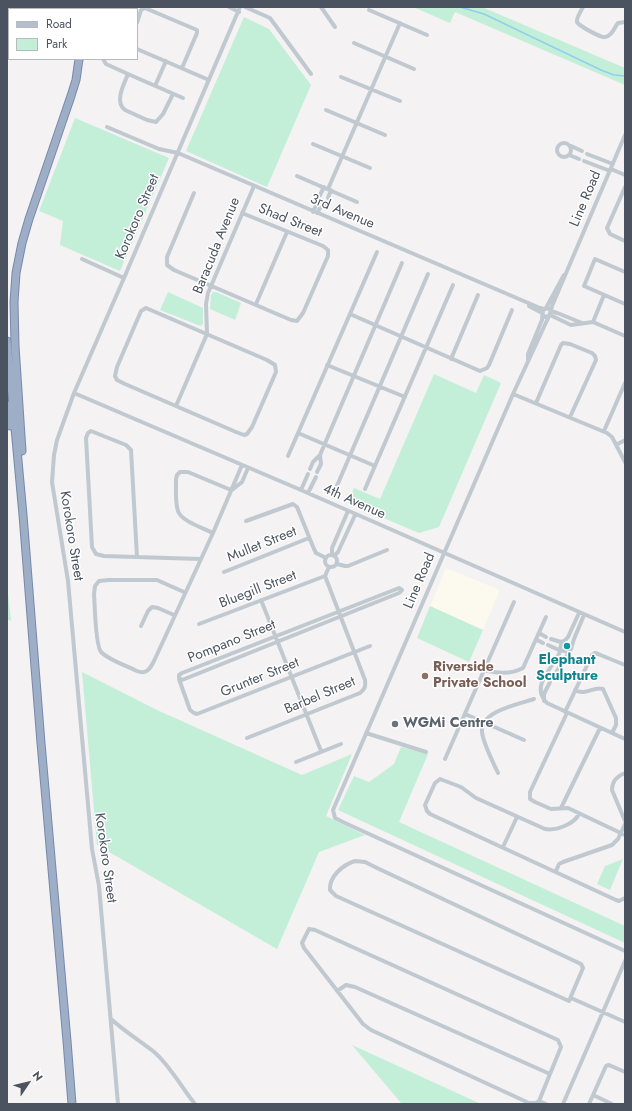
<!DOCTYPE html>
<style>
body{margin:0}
#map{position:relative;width:632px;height:1111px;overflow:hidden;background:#f4f2f2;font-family:Jost,sans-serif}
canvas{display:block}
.frame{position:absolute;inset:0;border:8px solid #4a535f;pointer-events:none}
.legend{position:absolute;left:8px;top:8px;width:130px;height:52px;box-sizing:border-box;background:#fff;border:1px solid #b7babf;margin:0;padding:5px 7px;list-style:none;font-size:12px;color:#4a535f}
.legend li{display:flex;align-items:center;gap:8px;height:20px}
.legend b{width:20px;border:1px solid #b7babf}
.north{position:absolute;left:8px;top:1063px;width:40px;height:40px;-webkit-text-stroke:3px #fff;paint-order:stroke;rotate:55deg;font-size:11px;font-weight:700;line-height:16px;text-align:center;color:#4a535f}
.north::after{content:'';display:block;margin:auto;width:14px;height:18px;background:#4a535f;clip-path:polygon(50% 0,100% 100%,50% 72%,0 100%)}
</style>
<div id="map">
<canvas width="632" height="1111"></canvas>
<div class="frame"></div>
<ul class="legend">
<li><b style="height:5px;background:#b3becf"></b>Road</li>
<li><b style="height:11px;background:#c3efd9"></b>Park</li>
</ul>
<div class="north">N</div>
</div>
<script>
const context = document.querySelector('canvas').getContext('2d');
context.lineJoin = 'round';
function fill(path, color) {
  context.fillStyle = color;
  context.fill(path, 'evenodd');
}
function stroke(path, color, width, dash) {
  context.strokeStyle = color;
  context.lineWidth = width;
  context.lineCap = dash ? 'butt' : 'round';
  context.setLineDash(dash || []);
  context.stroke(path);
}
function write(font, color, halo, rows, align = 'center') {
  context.font = font + ' Jost,sans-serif';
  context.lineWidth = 3;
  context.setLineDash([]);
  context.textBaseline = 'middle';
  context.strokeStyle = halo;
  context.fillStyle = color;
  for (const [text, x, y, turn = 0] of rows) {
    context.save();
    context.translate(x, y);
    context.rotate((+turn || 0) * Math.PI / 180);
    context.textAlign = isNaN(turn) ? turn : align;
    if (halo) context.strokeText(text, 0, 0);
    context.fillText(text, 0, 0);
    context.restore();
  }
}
const commercial = new Path2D(`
 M446,568l54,22 -17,40 -53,-24z`);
const green = new Path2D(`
 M413,7h69l143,61v17l-170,-73 -5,11z
 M244,17l25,12 42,56 -44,102 -81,-36z
 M75,118l94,40 -49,113 -60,-26 3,-24 -24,-10z
 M168,292l35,16v16l-2,2 -3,-1 -38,-15z
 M213,292h3l25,11 -6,17 -25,-11 1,-14z
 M434,374l42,19 8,-18 17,8 -62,144 -20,6 -71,-30 6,-15 26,11z
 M7,585l4,36 -4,-2z
 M430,606l53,24 -14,32 -52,-24z
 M82,672l75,38 145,65 50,-21 -26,62 39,19 -46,17 -42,97 -180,-104z
 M401,747l27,7 -29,68 226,104v17l-287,-133 16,-34 15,6 25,-18z
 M623,859l-13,31 -13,-6 8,-18z
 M352,1045l129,59h-79z`);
const stream = new Path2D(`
 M460,7l24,7 117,56 13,5 11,1`);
const minor = new Path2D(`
 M229,7l10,5
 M245,7l25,11 41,56
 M321,7l14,20
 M583,7c-2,4 -7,11 -6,15 2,4 24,16 28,15 7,-1 9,-9 13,-14l7,-1
 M369,10l58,25
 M137,23l4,-13 4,-2 52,22v3l-15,35
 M354,43l60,26
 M137,49l72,31
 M103,59l3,5 22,10
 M341,77l59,24
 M155,86l11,-25
 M173,94l-10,20 -7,8 -9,-2 -22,-10c-11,-8 -1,-26 3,-36l55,24
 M326,110l59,25
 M107,127l52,22 19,4 362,155 4,1
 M557 150a7 7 0 1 1 14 0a7 7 0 1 1-14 0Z
 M313,144l57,24
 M571,146l11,5
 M587,154l26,10
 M569,155l10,4
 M584,161l26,10
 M611,169l14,6
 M297,176l60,26
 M625,187l-18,41 3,6 15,7
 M328,189l72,-166
 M194,193l-27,64v8l7,5 117,50 6,1 6,-8 25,-57v-6l-5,-4 -81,-33
 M320,195l4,-8
 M328,198l3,-8
 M313,212l6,-13
 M317,213l3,-5 5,-3 1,-3
 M82,259l42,19
 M625,272l-30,-13 -11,27 41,18
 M256,304l31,-72
 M529,306l13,7
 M146,308l121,52 8,5 1,7 -24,55 -5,7 -3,1 -8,-3 -111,-48 -8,-4 -2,-4 2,-9 24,-56z
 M546,308l18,-33
 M555,312l27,11
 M556,313l-5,-2 1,-5 73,-171
 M350,314l130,57 7,-3 2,-3 23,-55
 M550,315l21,10 22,-3 32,14
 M549,316l-36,78 -180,416 2,8 10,5 280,128
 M593,322l11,-27
 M451,359l27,-64
 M528,360v-6l14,-34 1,-10 5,-2 3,3 -2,5 -4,1 -2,-2
 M327,365l78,32
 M74,393l227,97 324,142
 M513,394l94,39 5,4 13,25
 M536,403l25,-58 2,-2 7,1 22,9 3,3 1,4 -26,57
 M176,406l31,-72 -1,-30 2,-11 46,-107
 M604,431l21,-48
 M298,433l77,33
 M616,445l9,-5
 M288,456l89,-204
 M310,469l3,-7 7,-7 82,-192
 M317,472l4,-8 -1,-9
 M365,489l88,-204
 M232,490l10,-8 6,-14
 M301,490l7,-16
 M308,493l8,-16
 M333,495l95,-221
 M246,521l47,-17 4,3 17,42 2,4 10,5
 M213,533c-10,-5 -32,-12 -35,-22 -3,-9 -2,-22 -2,-32l1,-4 3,-3h8l43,18
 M325 561a6 6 0 1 1 12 0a6 6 0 1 1-12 0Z
 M332,555v-7l16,-37
 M334,556l4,-4 17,-37
 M137,557l-6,-107 -5,-5 -35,-14 -3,2 -2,5 6,109 4,7 8,2 96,3
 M337,564l8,2h3l39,-16
 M224,572l85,-34
 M399,588l3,2 -3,3 -202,81 -15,6 -3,-2v-3l3,-2z
 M184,592l-27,-12h-49l-9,1 -4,5 -1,8c1,11 1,50 7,58 9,9 25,13 36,19 9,4 13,-2 17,-10l59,-128 29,-68
 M261,600l60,151
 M199,624l126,-48
 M141,626l7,-15 4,-4 6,1 16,7
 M539,633l7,4
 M551,639l10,3 3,-1
 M537,640l6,3
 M548,645c7,3 16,9 23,4
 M483,670c13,3 27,5 40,-2l23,-51
 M547,673l12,-19 2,-9 7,-8 11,-24
 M553,677l18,-28 3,-10 10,-24
 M544,678c-5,9 -5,17 3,25l78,36
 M179,679l11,31 4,3 3,1 173,-68
 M575,690c12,6 18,-4 28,-1l13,29v7l-4,8
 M544,701v-7l6,-12
 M565,712l27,-57 3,-2 3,1 27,11
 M567,713l-37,79v7l5,3 16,7 17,-1 57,27
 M465,714l59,26
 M366,733l60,19
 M247,738l113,-45c5,-4 6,-7 5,-13l-40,-104 4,-9
 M445,759l69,-157
 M296,762l45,-18
 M498,773c-5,-11 -15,-30 -16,-41 -2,-21 37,-28 52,-33
 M625,773c-8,3 -13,8 -13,17l13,31
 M561,808l39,-80
 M579,814c-5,10 -22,17 -34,15l-69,-31 -15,-11 -21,-8 -5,4 -10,22 2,6 3,3 186,86 3,1 6,-3
 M503,847l14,-30
 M355,861l10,1 12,6 204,96 2,4 -14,33 -233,-105 -6,-6c-1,-14 13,-25 25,-29z
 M556,871l3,-7 4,-2 49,-17 6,-6 7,-15
 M309,929l6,1 243,110 3,7 -22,54 -3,2h-7l-158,-73 -8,-6 -59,-76 -2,-5z
 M337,991l9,-6 9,2 195,87
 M571,998l54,24
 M111,1019c13,12 28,21 42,32 17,14 28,36 42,53
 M593,1095l19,9
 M539,1101l7,3
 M118,1104l-19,-218 -7,-37 -24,-268 -16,-99 2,-27 3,-15 17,-47 50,-115 116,-271
 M563,1104l62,-143
 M589,1104l17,-38 3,-1 16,7`);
const primary = new Path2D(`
 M22,9l2,-2
 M7,24l2,-2`);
const trunk = new Path2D(`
 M75,7v2
 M7,341l16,174 18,228 26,298 5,63
 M7,405l3,21
 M22,451l-7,-105 -1,-44 2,-29 6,-30 7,-24 42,-123 5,-16 3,-21`);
const markers = [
 [567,646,4,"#0f9aa8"],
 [425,676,4,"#8d6e63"],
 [395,724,4,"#6b7280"]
];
const streetNames = [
 ["Line Road",586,199,-67],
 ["3rd Avenue",342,212,23],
 ["Korokoro Street",138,217,-67],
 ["Shad Street",290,221,22],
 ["Baracuda Avenue",217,246,-68],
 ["4th Avenue",354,502,24],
 ["Korokoro Street",71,536,81],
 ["Mullet Street",262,545,-22],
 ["Line Road",420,581,-67],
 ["Bluegill Street",258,590,-21],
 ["Pompano Street",232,642,-22],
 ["Grunter Street",260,678,-22],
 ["Barbel Street",320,696,-23],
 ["Korokoro Street",105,858,82]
];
const cultureNames = [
 ["Elephant",567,661],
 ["Sculpture",567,677]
];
const educationNames = [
 ["Riverside",433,668],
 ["Private School",433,684]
];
const worshipNames = [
 ["WGMi Centre",403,724]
];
fill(commercial, '#fcfaee');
fill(green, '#c3efd9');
stroke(stream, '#91cfeb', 1.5);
stroke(trunk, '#778aab', 9);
stroke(minor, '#c0c8d0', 4);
stroke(primary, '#b3becf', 6);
stroke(trunk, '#9faec7', 7);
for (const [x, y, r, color] of markers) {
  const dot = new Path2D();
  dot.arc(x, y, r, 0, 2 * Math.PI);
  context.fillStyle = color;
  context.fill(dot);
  stroke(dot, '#fff', 1.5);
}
write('14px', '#4a535f', '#fff', streetNames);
write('bold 14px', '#0d838f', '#fff', cultureNames);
write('bold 14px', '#785e54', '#fff', educationNames, 'left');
write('bold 14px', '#5b616d', '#fff', worshipNames, 'left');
</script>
